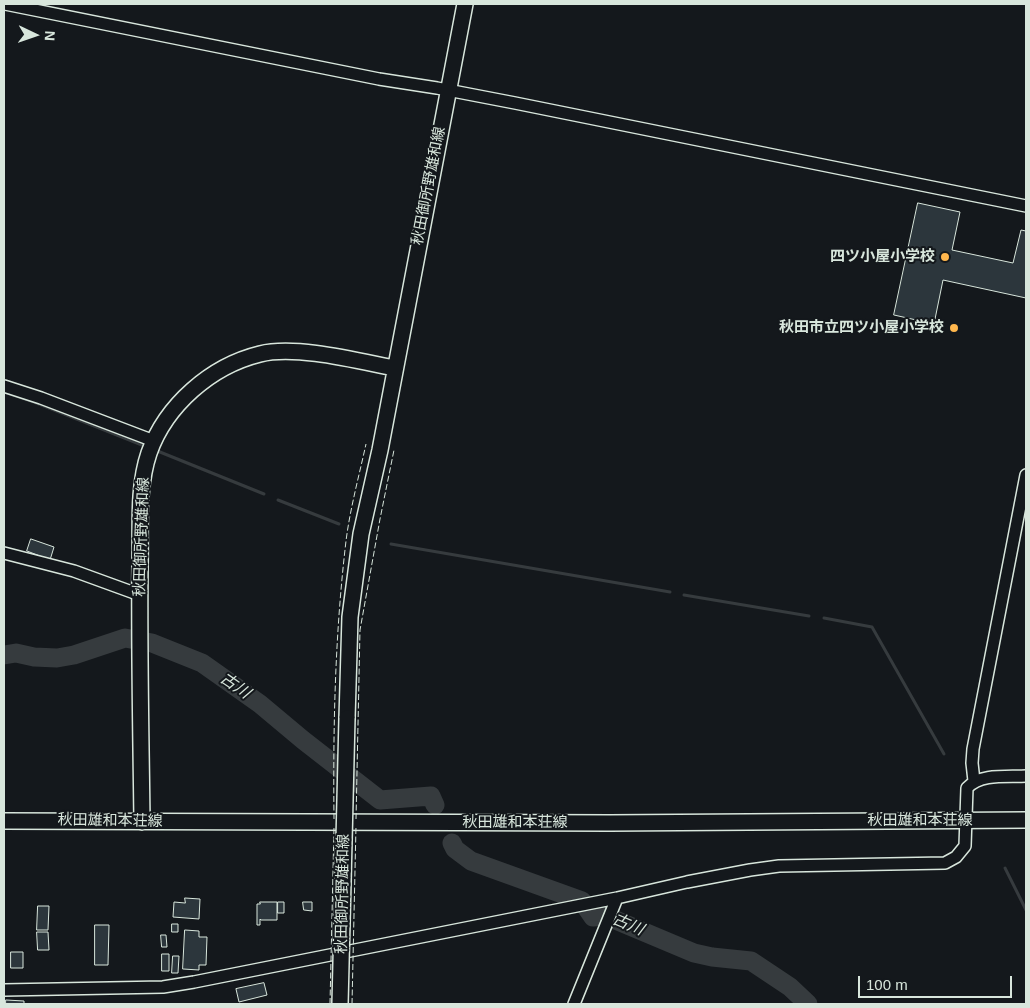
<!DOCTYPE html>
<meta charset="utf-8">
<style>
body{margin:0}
#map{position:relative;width:1030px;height:1008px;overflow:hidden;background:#14181c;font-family:Arial,sans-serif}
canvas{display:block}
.frame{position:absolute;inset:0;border:5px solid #d8e6dc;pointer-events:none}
.north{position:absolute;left:10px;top:10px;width:50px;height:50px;-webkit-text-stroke:4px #14181c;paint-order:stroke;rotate:93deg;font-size:14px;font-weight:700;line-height:20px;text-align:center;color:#d8e6dc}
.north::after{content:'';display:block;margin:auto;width:18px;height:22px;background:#d8e6dc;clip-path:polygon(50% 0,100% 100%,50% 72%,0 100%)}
.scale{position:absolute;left:858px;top:976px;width:154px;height:22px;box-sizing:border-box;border:2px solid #d8e6dc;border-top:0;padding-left:6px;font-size:15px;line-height:18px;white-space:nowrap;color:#d8e6dc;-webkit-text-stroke:4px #14181c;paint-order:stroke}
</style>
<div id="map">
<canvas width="1030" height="1008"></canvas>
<div class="frame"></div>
<div class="north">N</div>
<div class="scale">100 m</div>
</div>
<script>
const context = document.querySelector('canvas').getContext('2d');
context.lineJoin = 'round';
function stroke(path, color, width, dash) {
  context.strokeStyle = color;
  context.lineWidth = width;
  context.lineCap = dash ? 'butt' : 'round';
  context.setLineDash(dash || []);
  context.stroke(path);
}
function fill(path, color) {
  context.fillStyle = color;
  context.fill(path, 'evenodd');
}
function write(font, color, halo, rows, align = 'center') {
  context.font = font + ' Arial,"Noto Sans JP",sans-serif';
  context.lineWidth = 4;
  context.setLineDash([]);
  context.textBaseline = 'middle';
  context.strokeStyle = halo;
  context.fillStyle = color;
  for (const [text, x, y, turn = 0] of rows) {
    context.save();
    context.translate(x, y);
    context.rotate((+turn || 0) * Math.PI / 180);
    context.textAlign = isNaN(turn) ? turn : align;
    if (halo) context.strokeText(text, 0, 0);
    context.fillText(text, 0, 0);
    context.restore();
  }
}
const stream = new Path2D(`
 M4,392l30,10 113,45
 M155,450l109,44
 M278,500l61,24
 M391,544l279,48
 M684,595l125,21
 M824,618l48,9 72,127
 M1005,868l21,42`);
const river = new Path2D(`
 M4,655l12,-2 18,4 23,1 17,-3 51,-17 27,5 50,20 58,41 43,36 77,60 51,-4 4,9
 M452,843l3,6 16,12 111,40 11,16 13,-1 88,37 18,4 39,4 39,26 18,17`);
const building = new Path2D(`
 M918,203l42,9 -8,38 61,13 8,-33 5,1v67l-83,-18 -9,44 -40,-9z
 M31,539l23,8 -4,13 -23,-9z
 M185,898l15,1 -1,20 -26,-2 1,-15 11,1z
 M260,902h17v18h-16l-1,-1v6h-3v-21h3z
 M278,902h6v11h-6z
 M303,902h9v9l-8,-1z
 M38,906h11l-1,24h-11z
 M172,924h6v8h-6z
 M95,925h14l-1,40h-13z
 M185,930l14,1v6h8l-1,28h-7v5l-16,-1z
 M37,932h11l1,18h-11z
 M161,935h5l1,12h-5z
 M11,952h12v16h-12z
 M162,954h7v17h-7z
 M173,956h6l-1,17h-6z
 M264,983l3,12 -28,7 -3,-13z
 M6,1000l18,1v3h-18z`);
const minor = new Path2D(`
 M5,4l374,75 58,9 78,15 511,103
 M4,386l37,12 113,43
 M4,553l70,18 66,24
 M974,781l-2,-18 1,-14 53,-274
 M4,990l159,-3 31,-5 423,-84 70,-16 63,-12 29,-4 166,-3 11,-6 9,-11 2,-58c14,-15 40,-11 59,-12
 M574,1004l43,-106`);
const major = new Path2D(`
 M347,718l3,-101 11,-83 19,-84 85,-446
 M4,821l606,2 416,-3
 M142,822c-1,-86 -3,-171 -2,-257 1,-36 -3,-77 9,-112 17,-48 62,-87 111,-99 36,-9 98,7 134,14`);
const majorBridge = new Path2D(`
 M340,1004l7,-286`);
const fence = new Path2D(`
 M334,819c-1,-93 1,-185 12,-278 4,-32 13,-65 20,-97
 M356,819l4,-189 20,-111 14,-69
 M330,1004l4,-177
 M352,1004l4,-178`);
const markers = [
 [945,257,5,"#ffb74d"],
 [954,328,5,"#ffb74d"]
];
const streetNames = [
 ["秋田御所野雄和線",429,186,-79],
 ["秋田御所野雄和線",142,537,-88],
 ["秋田雄和本荘線",110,821,1],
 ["秋田雄和本荘線",920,821],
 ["秋田雄和本荘線",515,823],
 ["秋田御所野雄和線",343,894,-89]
];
const poiNames = [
 ["四ツ小屋小学校",935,257],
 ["秋田市立四ツ小屋小学校",944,328]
];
const waterNames = [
 ["古川",235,686,35],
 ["古川",628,925,23]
];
stroke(stream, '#363b3e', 3);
stroke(river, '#363b3e', 19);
fill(building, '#2c363c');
stroke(building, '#d8e6dc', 1);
stroke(minor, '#d8e6dc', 14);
stroke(major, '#d8e6dc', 18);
stroke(minor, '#14181c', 11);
stroke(major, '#14181c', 15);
stroke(majorBridge, '#d8e6dc', 18, []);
stroke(majorBridge, '#14181c', 15);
stroke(fence, '#d8e6dc', 1, [6, 2.5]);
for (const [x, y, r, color] of markers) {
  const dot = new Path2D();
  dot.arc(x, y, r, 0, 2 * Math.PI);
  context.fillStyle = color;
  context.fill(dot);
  stroke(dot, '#14181c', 2);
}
write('15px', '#d8e6dc', '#14181c', streetNames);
write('bold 15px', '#d8e6dc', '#14181c', poiNames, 'right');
write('italic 16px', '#d8e6dc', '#14181c', waterNames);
</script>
